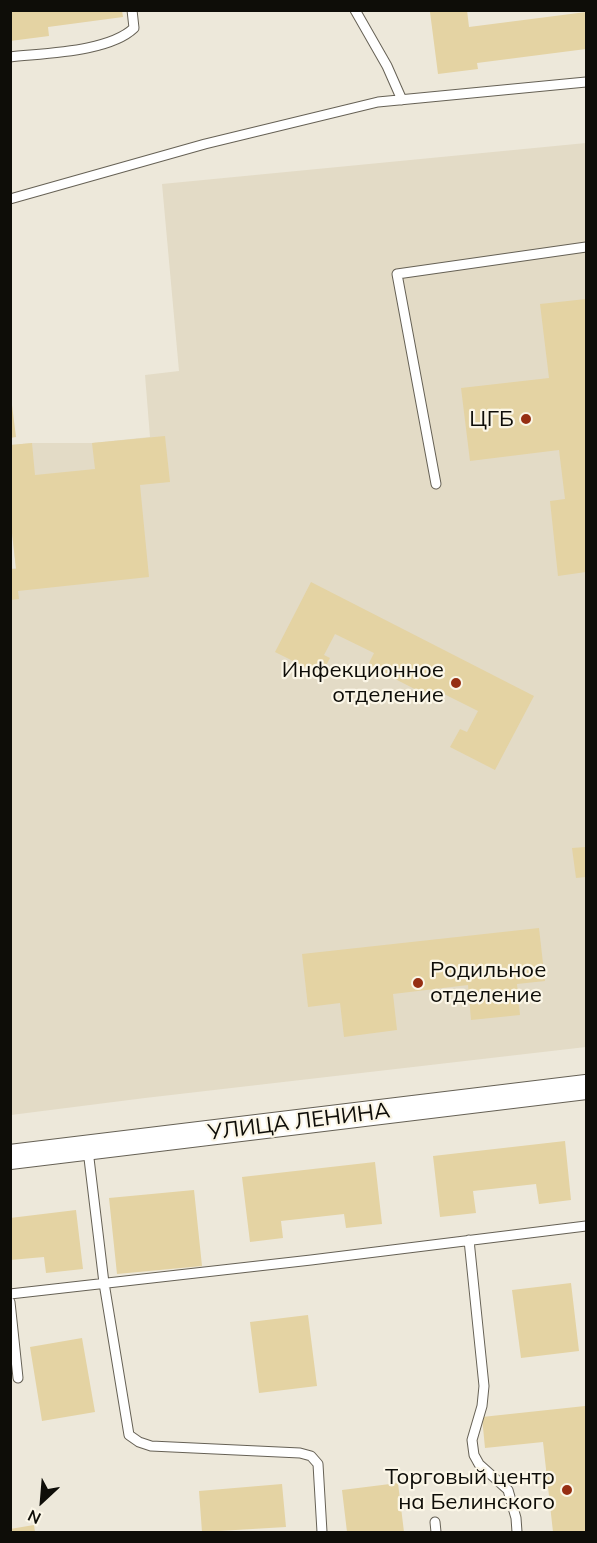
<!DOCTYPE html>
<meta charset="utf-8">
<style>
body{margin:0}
#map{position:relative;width:597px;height:1543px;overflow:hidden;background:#ede8da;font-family:Mulish,sans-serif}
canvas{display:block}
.frame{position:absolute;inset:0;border:12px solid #0e0d08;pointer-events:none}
.north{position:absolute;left:12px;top:1471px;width:60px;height:60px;-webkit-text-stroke:4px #fbf6e7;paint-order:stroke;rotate:206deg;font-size:16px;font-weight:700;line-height:24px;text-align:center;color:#0e0d08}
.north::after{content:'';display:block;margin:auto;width:21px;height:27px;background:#0e0d08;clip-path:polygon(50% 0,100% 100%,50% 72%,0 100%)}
</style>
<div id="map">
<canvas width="597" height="1543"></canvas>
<div class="frame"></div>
<div class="north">N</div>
</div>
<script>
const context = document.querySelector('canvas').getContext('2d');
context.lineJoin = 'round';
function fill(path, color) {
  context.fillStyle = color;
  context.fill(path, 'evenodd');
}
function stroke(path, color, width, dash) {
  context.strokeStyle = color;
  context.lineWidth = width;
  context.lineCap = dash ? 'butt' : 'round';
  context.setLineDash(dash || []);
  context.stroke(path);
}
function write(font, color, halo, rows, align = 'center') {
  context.font = font + ' Mulish,sans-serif';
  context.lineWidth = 4.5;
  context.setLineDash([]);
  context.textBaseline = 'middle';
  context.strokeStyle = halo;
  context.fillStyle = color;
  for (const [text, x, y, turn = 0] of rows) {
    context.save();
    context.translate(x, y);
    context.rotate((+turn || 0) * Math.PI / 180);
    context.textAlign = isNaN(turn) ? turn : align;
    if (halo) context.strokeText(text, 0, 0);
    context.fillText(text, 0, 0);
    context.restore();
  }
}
const built = new Path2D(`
 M586,143v904l-441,51 -134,17 -1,-546 6,-1 -6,-53 1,-70 21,-2h60l58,-6 -5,-62 34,-4 -17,-187z`);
const building = new Path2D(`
 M10,10h112l1,7 -75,10 1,9 -39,5z
 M438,10h29l2,17 117,-15v37l-109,14 1,6 -40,5 -8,-62z
 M586,299v273l-28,4 -8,-75 15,-2 -6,-49 -89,11 -9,-73 88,-10 -9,-74z
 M10,405h2l4,32 -6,1z
 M165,436l5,46 -30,3 9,92 -131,14 1,8 -9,1v-31h6l-6,-54v-70l22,-2 3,32 60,-6 -3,-26z
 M311,582l223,114 -39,74 -45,-23 10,-18 7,3 11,-21 -40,-20 -4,8 -66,-34 6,-12 -39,-19 -11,21 6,3 -9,17 -46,-23z
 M586,847v30l-10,1 -4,-30z
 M539,928l6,53 -28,3 3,31 -49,5 -3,-35 -75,9 4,36 -53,7 -4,-34 -32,4 -6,-53z
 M565,1141l6,59 -32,4 -3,-20 -63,7 3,22 -36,4 -7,-61z
 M375,1162l7,62 -36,4 -2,-14 -63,7 2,17 -33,4 -8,-65z
 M194,1190l8,76 -85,8 -8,-76z
 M76,1210l7,59 -37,4 -2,-16 -34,3v-42z
 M571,1283l8,68 -58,7 -9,-68z
 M308,1315l9,71 -58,7 -9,-71z
 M82,1338l13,74 -53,9 -12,-74z
 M585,1406l1,18v108h-33l-10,-90 -58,6 -3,-31z
 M398,1483l6,49h-57l-5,-42z
 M282,1484l4,43 -84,5 -3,-41z
 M34,1525l1,7h-25v-3z`);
const lane = new Path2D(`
 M355,10l32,56 15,34
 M10,57c35,-4 99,-5 124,-29l-2,-18
 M10,199l195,-55 173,-42 208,-20
 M436,484l-39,-210 189,-27
 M88,1150l16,133 25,152 10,7 12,4 149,7 11,3 7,8 4,68
 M469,1240l15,146 -2,20 -10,34 2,15 5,9 29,26 8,28 1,14
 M10,1294l301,-34 275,-34
 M10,1302l8,76
 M435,1522l1,10`);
const secondary = new Path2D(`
 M10,1157l576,-70`);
const markers = [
 [526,419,6,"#962e12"],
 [456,683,6,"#962e12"],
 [418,983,6,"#962e12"],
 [567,1490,6,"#962e12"]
];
const poiNames = [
 ["ЦГБ",514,419],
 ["Инфекционное",444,670],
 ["отделение",444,695],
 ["Родильное",430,970,"left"],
 ["отделение",430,995,"left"],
 ["Торговый центр",555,1477],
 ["на Белинского",555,1502]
];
const streetNames = [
 ["УЛИЦА ЛЕНИНА",299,1122,-7]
];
fill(built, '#e3dbc6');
fill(building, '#e4d3a3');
stroke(lane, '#666155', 11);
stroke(secondary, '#666155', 26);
stroke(lane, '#fff', 9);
stroke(secondary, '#fff', 24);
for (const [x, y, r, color] of markers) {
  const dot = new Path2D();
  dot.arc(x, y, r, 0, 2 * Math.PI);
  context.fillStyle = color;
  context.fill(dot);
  stroke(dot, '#fbf6e7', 2);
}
write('22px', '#0e0d08', '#fbf6e7', poiNames, 'right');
write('22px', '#0e0d08', '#fbf6e7', streetNames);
</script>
